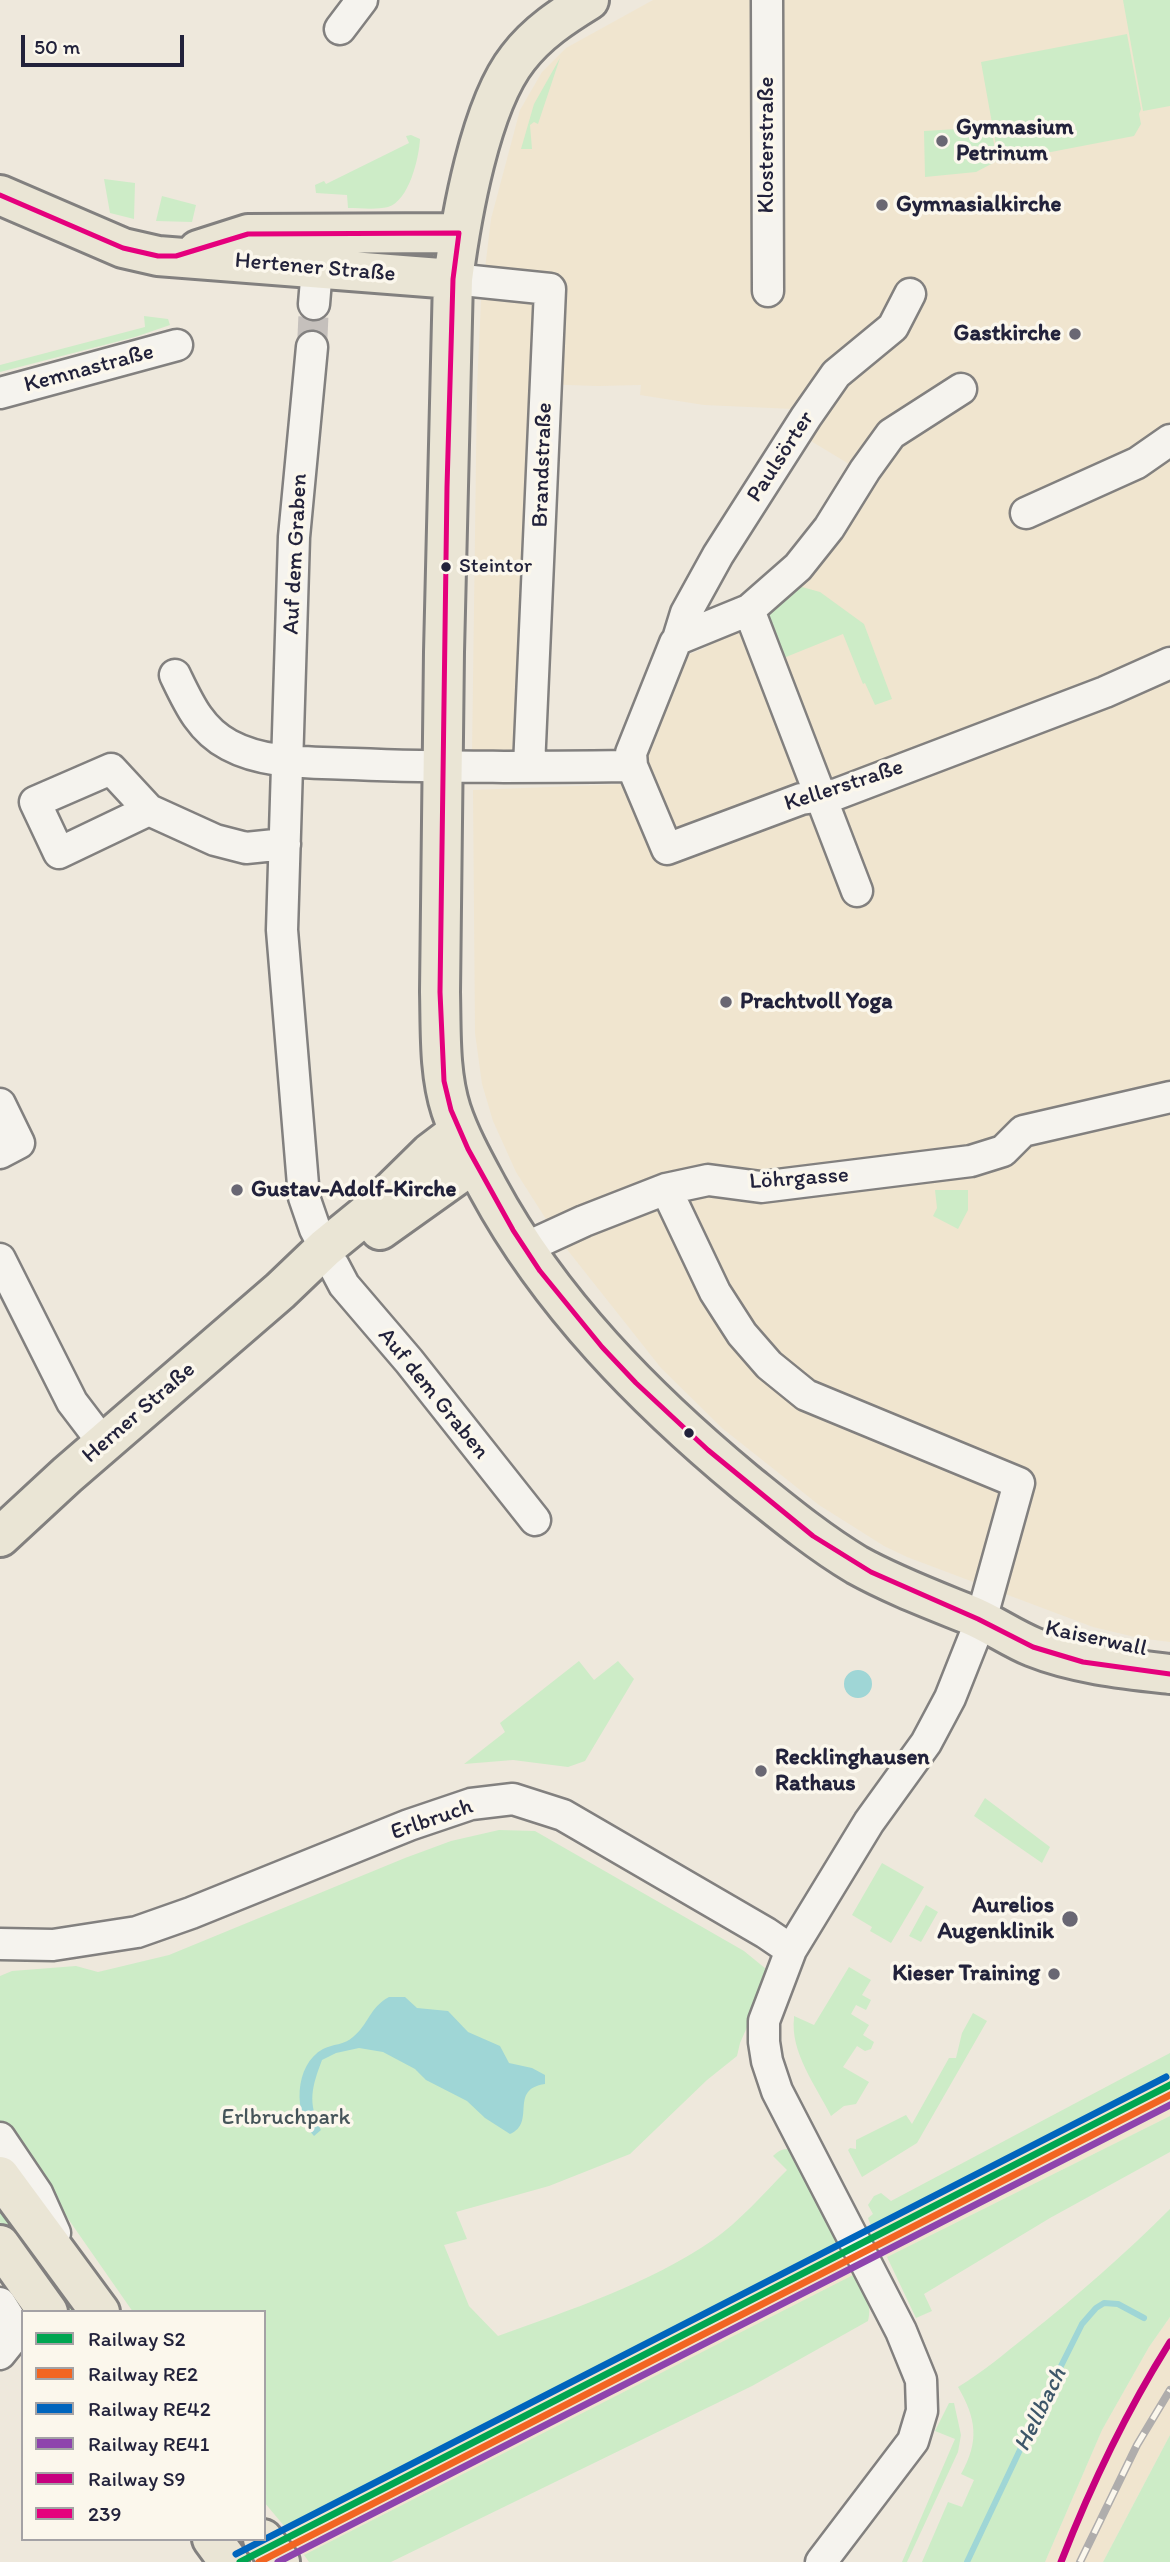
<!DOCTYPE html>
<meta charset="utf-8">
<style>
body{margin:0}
#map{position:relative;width:1170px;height:2562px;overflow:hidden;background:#eee8dc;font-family:Itim,sans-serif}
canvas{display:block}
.legend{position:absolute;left:21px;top:2310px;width:245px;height:231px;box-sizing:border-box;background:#fbf7ec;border:2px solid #a4a2a5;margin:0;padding:9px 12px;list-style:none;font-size:21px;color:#22223b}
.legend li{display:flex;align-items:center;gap:14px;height:35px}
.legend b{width:35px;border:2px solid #a4a2a5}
.scale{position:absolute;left:21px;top:35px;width:163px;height:32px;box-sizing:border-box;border:4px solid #22223b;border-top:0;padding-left:9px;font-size:21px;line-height:24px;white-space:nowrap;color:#22223b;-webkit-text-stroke:5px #fbf7ec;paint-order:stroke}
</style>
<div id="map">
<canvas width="1170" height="2562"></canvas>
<ul class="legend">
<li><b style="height:9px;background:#00a651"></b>Railway S2</li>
<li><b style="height:9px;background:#f26522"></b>Railway RE2</li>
<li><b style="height:9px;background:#0065bd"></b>Railway RE42</li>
<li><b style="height:9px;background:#8e44ad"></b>Railway RE41</li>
<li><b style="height:9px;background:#c7007f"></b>Railway S9</li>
<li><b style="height:9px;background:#e5007d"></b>239</li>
</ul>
<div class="scale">50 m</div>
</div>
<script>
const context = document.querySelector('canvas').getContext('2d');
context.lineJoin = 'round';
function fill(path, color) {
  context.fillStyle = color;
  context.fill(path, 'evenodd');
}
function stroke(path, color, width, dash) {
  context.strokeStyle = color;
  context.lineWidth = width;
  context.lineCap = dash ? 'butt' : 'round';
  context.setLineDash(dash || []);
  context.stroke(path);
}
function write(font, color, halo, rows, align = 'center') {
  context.font = font + ' Itim,sans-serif';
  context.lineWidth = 7;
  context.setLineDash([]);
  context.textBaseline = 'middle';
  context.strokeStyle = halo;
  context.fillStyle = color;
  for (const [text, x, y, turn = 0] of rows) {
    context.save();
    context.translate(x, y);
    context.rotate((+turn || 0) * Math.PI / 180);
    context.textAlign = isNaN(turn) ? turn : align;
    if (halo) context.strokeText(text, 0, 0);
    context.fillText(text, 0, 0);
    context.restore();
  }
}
const built = new Path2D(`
 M653,0h517v1642l-31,-4 -46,-11 -186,-70 -23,-11 -65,-41 -97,-77 -61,-60 -103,-130 -42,-66 -23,-51 -11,-37 -7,-51 -2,-243 154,-6 36,-68 -7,-4 29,-56 20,-8 45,-35 104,-146 -53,-32 15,-25 -112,-5 -64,-10 1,-10 -43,1 -61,-2 -14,370 -51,1 5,-368 4,-85 10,-83 29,-109 22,-38 24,-24z
 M1170,2075v41l-283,141 -16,-31z
 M836,2245l16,31 -548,279 -19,-28 185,-92z
 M1170,2317v118l-67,127h-58l57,-132 47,-83z`);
const green = new Path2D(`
 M1123,0h47v106l-27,5z
 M1127,34l14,75 -2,5 2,10 -7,12 -135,26 -18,-100z
 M560,58l-22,66 -4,-2 -4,3 2,24h-11l13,-45z
 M991,127l6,34 -21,11 -51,5 -1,-46z
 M411,135l9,4c-1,19 -11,62 -32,68 -12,3 -28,1 -40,1l-1,-13 -31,-2 -1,-8 9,-4 2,3 83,-41 -3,-7z
 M104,179l31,4 -1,36 -24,-6z
 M162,196l34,9 -4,17 -36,-1z
 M144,316l24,3 2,6 -35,12 -135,35v-7l145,-38z
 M802,587l18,5 44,32 28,75 -17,6 -10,-22 -2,1 -20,-50 -62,25 -14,-43 1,-4 24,-21z
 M935,1190h33v20l-10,19 -25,-13 4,-8z
 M579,1661l15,19 24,-19 16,18 -49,82 -17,6 -55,-7 -49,4 41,-32 -5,-9z
 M985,1798l65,49 -8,16 -68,-47z
 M499,1830l36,1 209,120 27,22 -31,70 -3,13 -30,24 -77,74 -81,32 -93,26 11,27 -23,6 25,61 29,30c74,-27 149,-51 215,-96 27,-19 50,-46 74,-70l-14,-14c7,-7 13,-9 22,-5l43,92 -368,192 -185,92 -21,-25v-190h-131l-133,-191v-145l12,-5 64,-5 22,6 71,-17 236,-97 46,-17z
 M882,1863l42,24 -33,56 -21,-12 2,-4 -20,-12z
 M926,1905l12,7 -17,30 -12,-6z
 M849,1967l22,13 -9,15 9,5 -5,10 -10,-5 -5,9 18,11 -6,10 11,7 -3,7 -6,2 -8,-5 -14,21 26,15 -13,22 -12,2 -13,10c-15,-30 -41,-64 -37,-98v-2l20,9z
 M973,2013l14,8 -70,122 -55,34 -14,-27 2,-2 6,1v-9l50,-25 6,9 37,-66h7l6,-25z
 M1170,2053v22l-299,151 -3,-8 5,-4 -5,-9 6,-9 7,-3 10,8z
 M1170,2116v36l-120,66 -126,76 8,17 -16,7 -29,-61z
 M0,2198l87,114h-23l-64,-90z
 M1170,2209v108l-21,30 -47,83 -57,132h-123l26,-60 14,5 12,-27 -13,-6c19,-33 15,-56 -3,-87 25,-15 47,-34 70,-52 49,-39 97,-81 142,-126z
 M855,2274c8,15 18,29 13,47l-116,65 -361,176h-82l-5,-7z
 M949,2403h5l7,32 -3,17 -51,110h-5l53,-123 -20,-8z
 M1170,2435v127h-67z`);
const water = new Path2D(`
 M844 1684a14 14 0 1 1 28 0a14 14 0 1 1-28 0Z
 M389,1997h16l12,11 31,3 20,21 32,14 9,17 23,5 13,7v9c-37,5 -8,39 -35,50l-25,-16 -18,-17 -41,-21 -11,-11 -32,-17 -24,-4 -23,5 -14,7c-10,27 -15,42 -1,70l-7,6c-21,-22 -20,-71 9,-87 9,-5 22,-4 30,-12 16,-13 16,-29 36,-40z`);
const stream = new Path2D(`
 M967,2562l69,-146 46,-92 14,-16 8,-5 14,1 26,14`);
const minorTunnel = new Path2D(`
 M312,347l2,-43`);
const minor = new Path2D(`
 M767,0l1,291
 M340,29l22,-29
 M453,279l97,10 -21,478
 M314,304l3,-36
 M312,347l-18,190 -12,393 22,267 11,32 10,19
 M961,389l-70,45 -26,36 -36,58 -31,39 -49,43 -71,29 -3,4 -44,110 1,13 35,83 134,-50 36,-5 268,-102 65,-29
 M0,393l177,-48
 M1026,513l111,-50 33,-23
 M749,610l108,281
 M678,639l8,-26 32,-58 88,-138 30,-43 57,-47 17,-33
 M175,675c13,27 25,55 54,70 37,20 84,17 125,19 93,4 185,3 278,2
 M149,810l-90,43 -24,-51 76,-33 38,41 66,30 31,8 39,-4
 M0,1104l19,39 -19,10
 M666,1189l49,103 27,42 27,31 37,30 213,88 -38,137 -31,78 -24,45 -57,79 -78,128 -27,71v21l3,19 10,30 124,240 20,49 1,31 -9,30 -92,121
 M523,1249l61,-28 82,-32 42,-9 53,7 210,-26 32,-10 20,-20 147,-34
 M0,1259l72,143 32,42
 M334,1266l10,19 65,76 126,159
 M0,1944l53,1 84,-13 54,-19 218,-88 62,-21 42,-5 50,16 203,118 25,17
 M0,2138l37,55 18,40
 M0,2303l15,24 -3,12 -12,15`);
const major = new Path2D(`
 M589,0c-26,16 -52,33 -71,58 -38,48 -57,160 -65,221l-9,373 -4,340c1,38 -1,81 11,118 9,27 23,52 37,78 62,115 157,211 257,294 36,29 72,59 112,83 36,20 76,35 113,50 22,9 41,23 63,32 42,17 92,22 137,27
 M0,195l123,53 35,8 295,23
 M198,250l50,-16 211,-1
 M380,1230l94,-67
 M0,1537l67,-62 213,-184 45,-43 49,-40 56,-55 29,-22
 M0,2176l100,136
 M0,2245l48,67
 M212,2539l17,23
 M263,2539l17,23`);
const rail = new Path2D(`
 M1080,2562l57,-117 33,-55`);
const bus1 = new Path2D(`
 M0,195l123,53 35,8h18l72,-22 211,-1 -6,46 -6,208 -7,505 4,89 7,29 17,39 45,81 27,41 62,76 34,36 72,67 105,86 58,36 107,47 55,28 50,15 87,12`);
const rail1 = new Path2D(`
 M240,2562l930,-477`);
const rail2 = new Path2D(`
 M259,2562l911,-467`);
const rail3 = new Path2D(`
 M236,2554l930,-477`);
const rail4 = new Path2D(`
 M278,2562l892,-457`);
const rail5 = new Path2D(`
 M1061,2562c30,-77 65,-150 109,-220`);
const markers = [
 [942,141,7,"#696773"],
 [882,205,7,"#696773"],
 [1075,334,7,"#696773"],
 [446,567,6,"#22223b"],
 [726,1002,7,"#696773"],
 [237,1190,7,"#696773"],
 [689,1433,6,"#22223b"],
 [761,1771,7,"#696773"],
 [1070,1919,9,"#696773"],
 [1054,1974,7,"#696773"]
];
const busNames = [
 ["Steintor",459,567]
];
const poiNames = [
 ["Gymnasium",956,128],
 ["Petrinum",956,154],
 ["Gymnasialkirche",896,205],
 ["Gastkirche",1061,334,"right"],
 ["Prachtvoll Yoga",740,1002],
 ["Gustav-Adolf-Kirche",251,1190],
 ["Recklinghausen",775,1758],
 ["Rathaus",775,1784],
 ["Aurelios",1054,1906,"right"],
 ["Augenklinik",1054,1932,"right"],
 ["Kieser Training",1040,1974,"right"]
];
const streetNames = [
 ["Klosterstraße",767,145,-90],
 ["Hertener Straße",315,268,5],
 ["Kemnastraße",89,369,-15],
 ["Paulsörter",781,457,-57],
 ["Brandstraße",543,465,-88],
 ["Auf dem Graben",296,554,-87],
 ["Kellerstraße",844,786,-18],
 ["Löhrgasse",799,1179,-4],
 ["Auf dem Graben",433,1394,51],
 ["Herner Straße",139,1413,-41],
 ["Kaiserwall",1096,1639,12],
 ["Erlbruch",432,1820,-19]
];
const parkNames = [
 ["Erlbruchpark",286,2118]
];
const waterNames = [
 ["Hellbach",1041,2410,-64]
];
fill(built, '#f0e5cf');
fill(green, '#cdecc7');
fill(water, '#9fd6d6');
stroke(stream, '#9fd6d6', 6);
stroke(minorTunnel, '#c5c0bc', 30, [30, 15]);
stroke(minor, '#82807f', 35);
stroke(major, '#82807f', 44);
stroke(minor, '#f5f3ee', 30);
stroke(major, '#eae5d5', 38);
stroke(rail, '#afadac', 8);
stroke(rail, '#fbf7ec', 5, [16]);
stroke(bus1, '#e5007d', 5);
stroke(rail1, '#00a651', 7);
stroke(rail2, '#f26522', 7);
stroke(rail3, '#0065bd', 7);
stroke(rail4, '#8e44ad', 7);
stroke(rail5, '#c7007f', 7);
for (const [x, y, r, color] of markers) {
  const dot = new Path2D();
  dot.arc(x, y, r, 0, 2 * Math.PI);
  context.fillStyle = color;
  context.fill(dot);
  stroke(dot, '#fbf7ec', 2.5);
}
write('21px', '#22223b', '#fbf7ec', busNames, 'left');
write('bold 23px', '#22223b', '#fbf7ec', poiNames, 'left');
write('23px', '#22223b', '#fbf7ec', streetNames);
write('23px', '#46555a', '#fbf7ec', parkNames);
write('italic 24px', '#3d5669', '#fbf7ec', waterNames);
</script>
